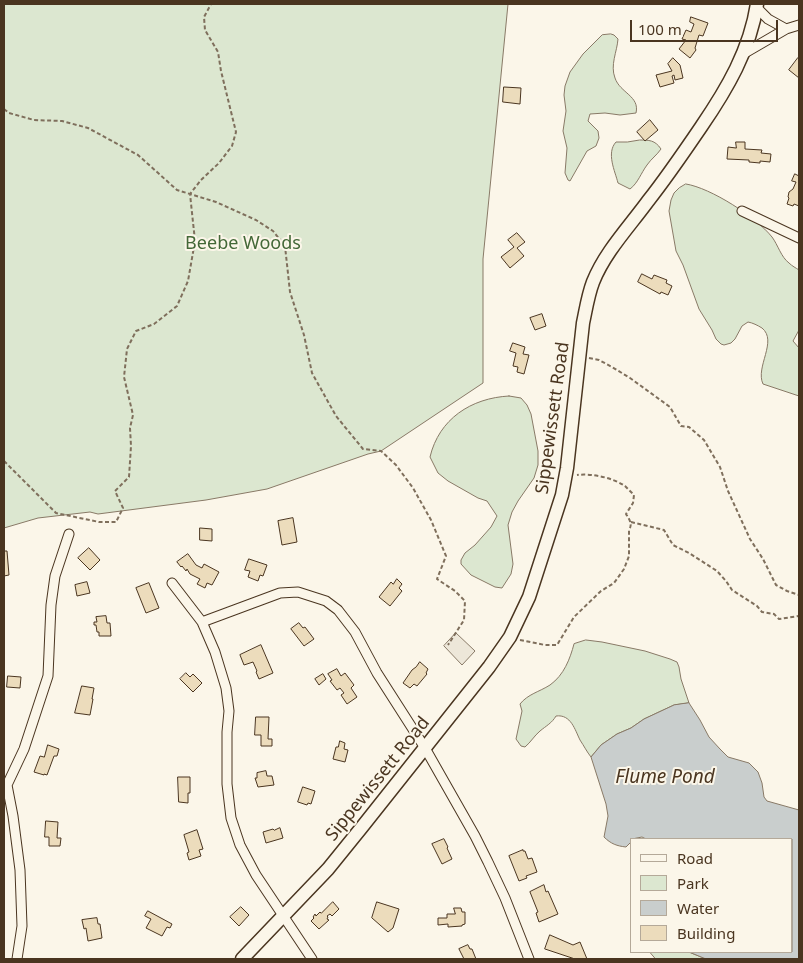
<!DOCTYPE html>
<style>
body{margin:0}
#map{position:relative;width:803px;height:963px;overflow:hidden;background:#fbf6e9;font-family:"Noto Sans",sans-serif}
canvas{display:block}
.frame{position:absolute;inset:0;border:5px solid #4a3520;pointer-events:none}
.legend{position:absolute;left:630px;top:838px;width:162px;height:115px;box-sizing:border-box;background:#fbf6e9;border:1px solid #b4a999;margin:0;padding:6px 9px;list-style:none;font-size:15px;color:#4a3520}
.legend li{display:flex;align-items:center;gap:10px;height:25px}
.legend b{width:25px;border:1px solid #b4a999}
.scale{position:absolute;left:630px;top:20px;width:148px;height:22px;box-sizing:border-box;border:2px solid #4a3520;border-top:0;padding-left:6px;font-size:15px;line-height:18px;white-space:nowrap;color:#4a3520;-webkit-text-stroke:4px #fbf6e9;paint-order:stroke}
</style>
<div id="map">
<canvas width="803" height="963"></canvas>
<div class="frame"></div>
<ul class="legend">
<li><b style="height:6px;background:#fbf6e9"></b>Road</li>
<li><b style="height:14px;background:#dce7d0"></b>Park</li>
<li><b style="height:14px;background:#c9cecd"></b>Water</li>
<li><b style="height:14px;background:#ecdcbc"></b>Building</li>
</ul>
<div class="scale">100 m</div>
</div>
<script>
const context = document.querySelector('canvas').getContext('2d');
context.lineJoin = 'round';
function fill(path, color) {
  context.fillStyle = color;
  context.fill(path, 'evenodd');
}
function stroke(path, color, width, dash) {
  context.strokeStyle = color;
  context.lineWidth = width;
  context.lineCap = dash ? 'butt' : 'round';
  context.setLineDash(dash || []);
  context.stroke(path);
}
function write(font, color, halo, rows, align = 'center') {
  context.font = font + ' "Noto Sans",sans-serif';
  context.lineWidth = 4;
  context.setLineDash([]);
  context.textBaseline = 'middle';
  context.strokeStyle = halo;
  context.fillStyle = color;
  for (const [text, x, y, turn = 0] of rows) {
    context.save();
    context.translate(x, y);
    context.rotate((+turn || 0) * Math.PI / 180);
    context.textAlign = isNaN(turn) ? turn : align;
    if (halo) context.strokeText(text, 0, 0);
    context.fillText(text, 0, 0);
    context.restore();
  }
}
const green = new Path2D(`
 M4,4h504l-25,255v124l-102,68 -13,3 -101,35 -61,11 -108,14 -8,-2 -52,6 -34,10z
 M611,34l3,1 4,4c-1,13 -8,26 -3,39 5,15 25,18 21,35l-16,2 -15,-2 -15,1 -2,7 10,10 1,7 -3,8 -9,5 -17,30 -2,-1 -3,-7 2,-25 -4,-17 3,-20 -2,-16 1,-9 5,-14 13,-18 19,-19z
 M640,140c9,0 15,0 21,9 -4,6 -10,10 -14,16 -6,8 -9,18 -17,24l-12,-6c-3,-12 -12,-30 -2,-41h11z
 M686,184c25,4 70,33 86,53 6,8 9,20 17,26 3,3 7,5 10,7v60l-6,11 6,7v48l-36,-12c-8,-17 15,-43 -1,-56 -5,-3 -9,-5 -14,-6l-6,4 -7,13 -4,4 -7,2 -3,-1 -5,-5 -4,-9 -13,-21 -16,-44 -7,-14 -7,-40 2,-11 3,-7 5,-5z
 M509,396l12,2 6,7 4,9 7,37v14l-4,13 -16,23 -6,11 -4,13 5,39 -2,10 -9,14 -7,-1 -24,-12 -10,-11v-4l4,-7 10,-8 16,-18 6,-11 -10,-15 -9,-3 -30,-17 -10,-8 -8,-16c9,-38 41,-59 79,-61z
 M586,640l16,2 43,9 25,8 7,3 2,5 2,12 8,24 -15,2 -30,14 -13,9 -14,6 -16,11 -10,12c-4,-5 -7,-11 -11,-17 -5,-10 -9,-26 -24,-24 -4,7 -10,10 -16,15 -6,5 -9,11 -15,16l-4,-1 -5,-7 6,-28 -2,-7c8,-10 19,-12 30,-19 14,-10 20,-26 24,-41z
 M650,952h39l17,7h-50z`);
const parking = new Path2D(`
 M456,633l19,18 -13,14 -18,-19z`);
const water = new Path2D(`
 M689,703l11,17 9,17 11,12 8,8 21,6 9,9 4,11 2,14 3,4 32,9v149h-93l-17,-7h103v-113h-146l-4,-2 -10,2 -1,3 -5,5c-9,-1 -15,-3 -22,-10l4,-21 -2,-12 -15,-47 10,-12 16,-11 14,-6 13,-9 30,-14z`);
const building = new Path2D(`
 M691,17l17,6 -5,13 -4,-1 -4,13 1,2 -6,8 -11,-9 7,-9 -4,-1 4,-9 5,2 3,-8 -4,-2z
 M673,58l7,7 3,13 -8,2 -1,-5 -2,1 2,7 -14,4 -4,-12 16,-4 -4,-7z
 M798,58l1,1v19l-10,-8z
 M504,87l17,1 -1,16 -17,-2z
 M650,120l8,10 -13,11 -8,-9z
 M736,142h9v7l17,1 -1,3 10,1 -1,8 -10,-1v2l-11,-1v-2l-22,-1 1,-12 8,1z
 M795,174l4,2v30l-5,-2 -1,2 -6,-2 2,-6 -1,-1 1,-5 4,-3 3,-7 -4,-1z
 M517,233l8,9 -8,6 7,8 -14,12 -9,-11 13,-10 -6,-7z
 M642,274l10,5 2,-4 13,5 -1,3 6,3 -4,9 -7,-3 -1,2 -22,-12z
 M542,314l4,12 -11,4 -5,-12z
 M513,343l12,4 -2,7 6,1 -5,19 -7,-2 1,-5 -5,-1 3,-13 -6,-2z
 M293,518l4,24 -15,3 -4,-24z
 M200,528l12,1v12l-12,-1z
 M89,548l11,12 -10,10 -12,-12z
 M4,551h3l2,24 -5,1z
 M188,554l8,11 6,3 2,-4 15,8 -7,13 -5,-2 -2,5 -8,-4 3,-5 -10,-5 -3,-5 -1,2 -4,-5 -1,1 -4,-5z
 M249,559l18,6 -4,11 -3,-1 -2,6 -10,-4 2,-6 -5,-1z
 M397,579l5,5 -3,4 3,3 -12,15 -11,-9 12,-15 2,2z
 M87,582l3,11 -13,3 -2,-11z
 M149,583l10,25 -13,5 -10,-25z
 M106,616l1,7h3l1,13h-12v-4h-2l-1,-7h-2v-3h3l-1,-5z
 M299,623l4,5 2,-1 9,12 -10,7 -13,-17z
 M261,645l12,28 -14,6 -3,-7 1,-1 -4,-9 -9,3 -4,-10z
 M420,662l8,7 -2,4 1,1 -10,12 -3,-2 -4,4 -7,-5 9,-13 4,-3z
 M337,669l4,7 4,-3 9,12 -3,3 6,9 -10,7 -6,-9 3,-2 -4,-5 -3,2 -7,-9 2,-1 -4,-6z
 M186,673l4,4 3,-3 9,9 -9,9 -13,-13z
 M323,674l3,5 -7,6 -4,-6z
 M8,676l13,1 -1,11 -13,-1z
 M82,686l12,2 -2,11h1l-3,16 -15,-2z
 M256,717h13l-1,22h4v7h-11v-11h-6z
 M340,741l5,2 -1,6 4,1 -3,12 -12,-3 3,-12h2z
 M48,745l11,4 -2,7h-3l-7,19 -3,-1v1l-10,-3 6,-16 4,1z
 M266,771l1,5h5l2,9 -16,2 -3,-9h2v-5z
 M178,777h12v16h-2v10l-9,-1z
 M303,787l12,4 -4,13 -3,-1 -1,2 -9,-3z
 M46,821l12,1 -1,16h4l-1,8h-11v-9h-4z
 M280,828l3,10 -17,5 -3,-11 10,-3 1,1z
 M197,830l6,19 -4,1 2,6 -12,4 -2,-7 2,-1 -5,-17z
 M444,839l4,8 -1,1 5,11 -10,5 -10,-20z
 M523,850v1h2l3,8 4,-1 5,14 -11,4 1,2 -8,3 -10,-25z
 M544,885l2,7 2,-1 10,23 -19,8 -3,-9 2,-1 -8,-20z
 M333,902l6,7 -7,7 -2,-2 -3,2 1,1 -1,2 2,1 -10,9 -8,-8 3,-3 -1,-1 2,-3 1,2 4,-4 1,1z
 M377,902l22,7 -6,19 -5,4 -16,-14z
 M241,907l8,8 -10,11 -9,-9z
 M454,908h7l1,4h3v12l-3,1v1l-14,1v-3l-10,1v-7h9v-4h8z
 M148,911l24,13 -2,4 -3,-1 -5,9 -16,-8 5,-9 -6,-3z
 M97,918l1,6h2l2,14 -14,3 -2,-13 -2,1 -2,-9z
 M550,935l23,10 7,-3 7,17h-12l-30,-10z
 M468,945l2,4h2l4,10h-12l-5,-10z`);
const path = new Path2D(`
 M4,109l5,4 25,7 28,1 26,7 50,27 39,35 39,12 40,18 17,11 12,15 5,46 14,43 8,38 24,43 27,33 18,2 15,14 17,23 18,32 15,36 -9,23 18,12 10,10 -1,19 -16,25
 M589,358l10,2 13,7 18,11 40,29 11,19 8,1 15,13 16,27 8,24 22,48 13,20 13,26 11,6 12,4
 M4,461l52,52 43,9h17l7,-14 -8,-17 14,-14 2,-31 -1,-18 3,-13 -9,-38 3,-28 9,-18 18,-7 23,-18 11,-25 7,-40 -5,-47 11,-14 18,-17 13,-17 4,-14 -15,-61 -3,-19 -13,-22 -1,-13 7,-13
 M631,522l33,8 9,15 16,8 28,18 9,10 6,9 25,16 5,6 12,2 5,5 20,-3
 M520,640l25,5h12l17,-28 27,-26 13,-8 10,-14 5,-13v-26c4,-6 0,-11 -3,-16l7,-11 1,-8c-3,-3 -6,-6 -9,-9 -12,-8 -33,-13 -48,-11`);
const minor = new Path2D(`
 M757,8l11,11 18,10
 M743,54l43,-25 13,-4
 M742,211l57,27
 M172,583l30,39 13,30 11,36 3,23 -2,21v52l4,34 9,27 16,30 56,84
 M202,622l78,-29 18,-1 28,9 12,9 17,22 22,41 48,75 50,88 13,26 17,36 24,61
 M17,959l5,-33 -2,-56 -7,-54 -6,-31 17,-36 24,-73 3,-71 4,-29 14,-42`);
const secondary = new Path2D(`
 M242,959l86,-90 34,-42 127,-160 21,-30 19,-40 33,-102 5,-27 16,-145c3,-14 5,-28 10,-41 12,-30 36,-55 55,-81 19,-24 36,-49 53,-74 26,-38 49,-77 56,-123`);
const parkNames = [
 ["Beebe Woods",243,244]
];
const streetNames = [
 ["Sippewissett Road",553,418,-82],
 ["Sippewissett Road",378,779,-51]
];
const waterNames = [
 ["Flume Pond",665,778]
];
fill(green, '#dce7d0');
stroke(green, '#887966', 1);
fill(parking, '#ede7d9');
stroke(parking, '#887966', 1);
fill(water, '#c9cecd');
stroke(water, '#887966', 1);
fill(building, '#ecdcbc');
stroke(building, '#4a3520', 1);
stroke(minor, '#4a3520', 11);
stroke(secondary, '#4a3520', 15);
stroke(path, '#7f6f5c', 2, [4, 2.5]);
stroke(minor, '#fbf6e9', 9);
stroke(secondary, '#fbf6e9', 12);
write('18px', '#436837', '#fbf6e9', parkNames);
write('18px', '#4a3520', '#fbf6e9', streetNames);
write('italic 19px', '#4a3520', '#fbf6e9', waterNames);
</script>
